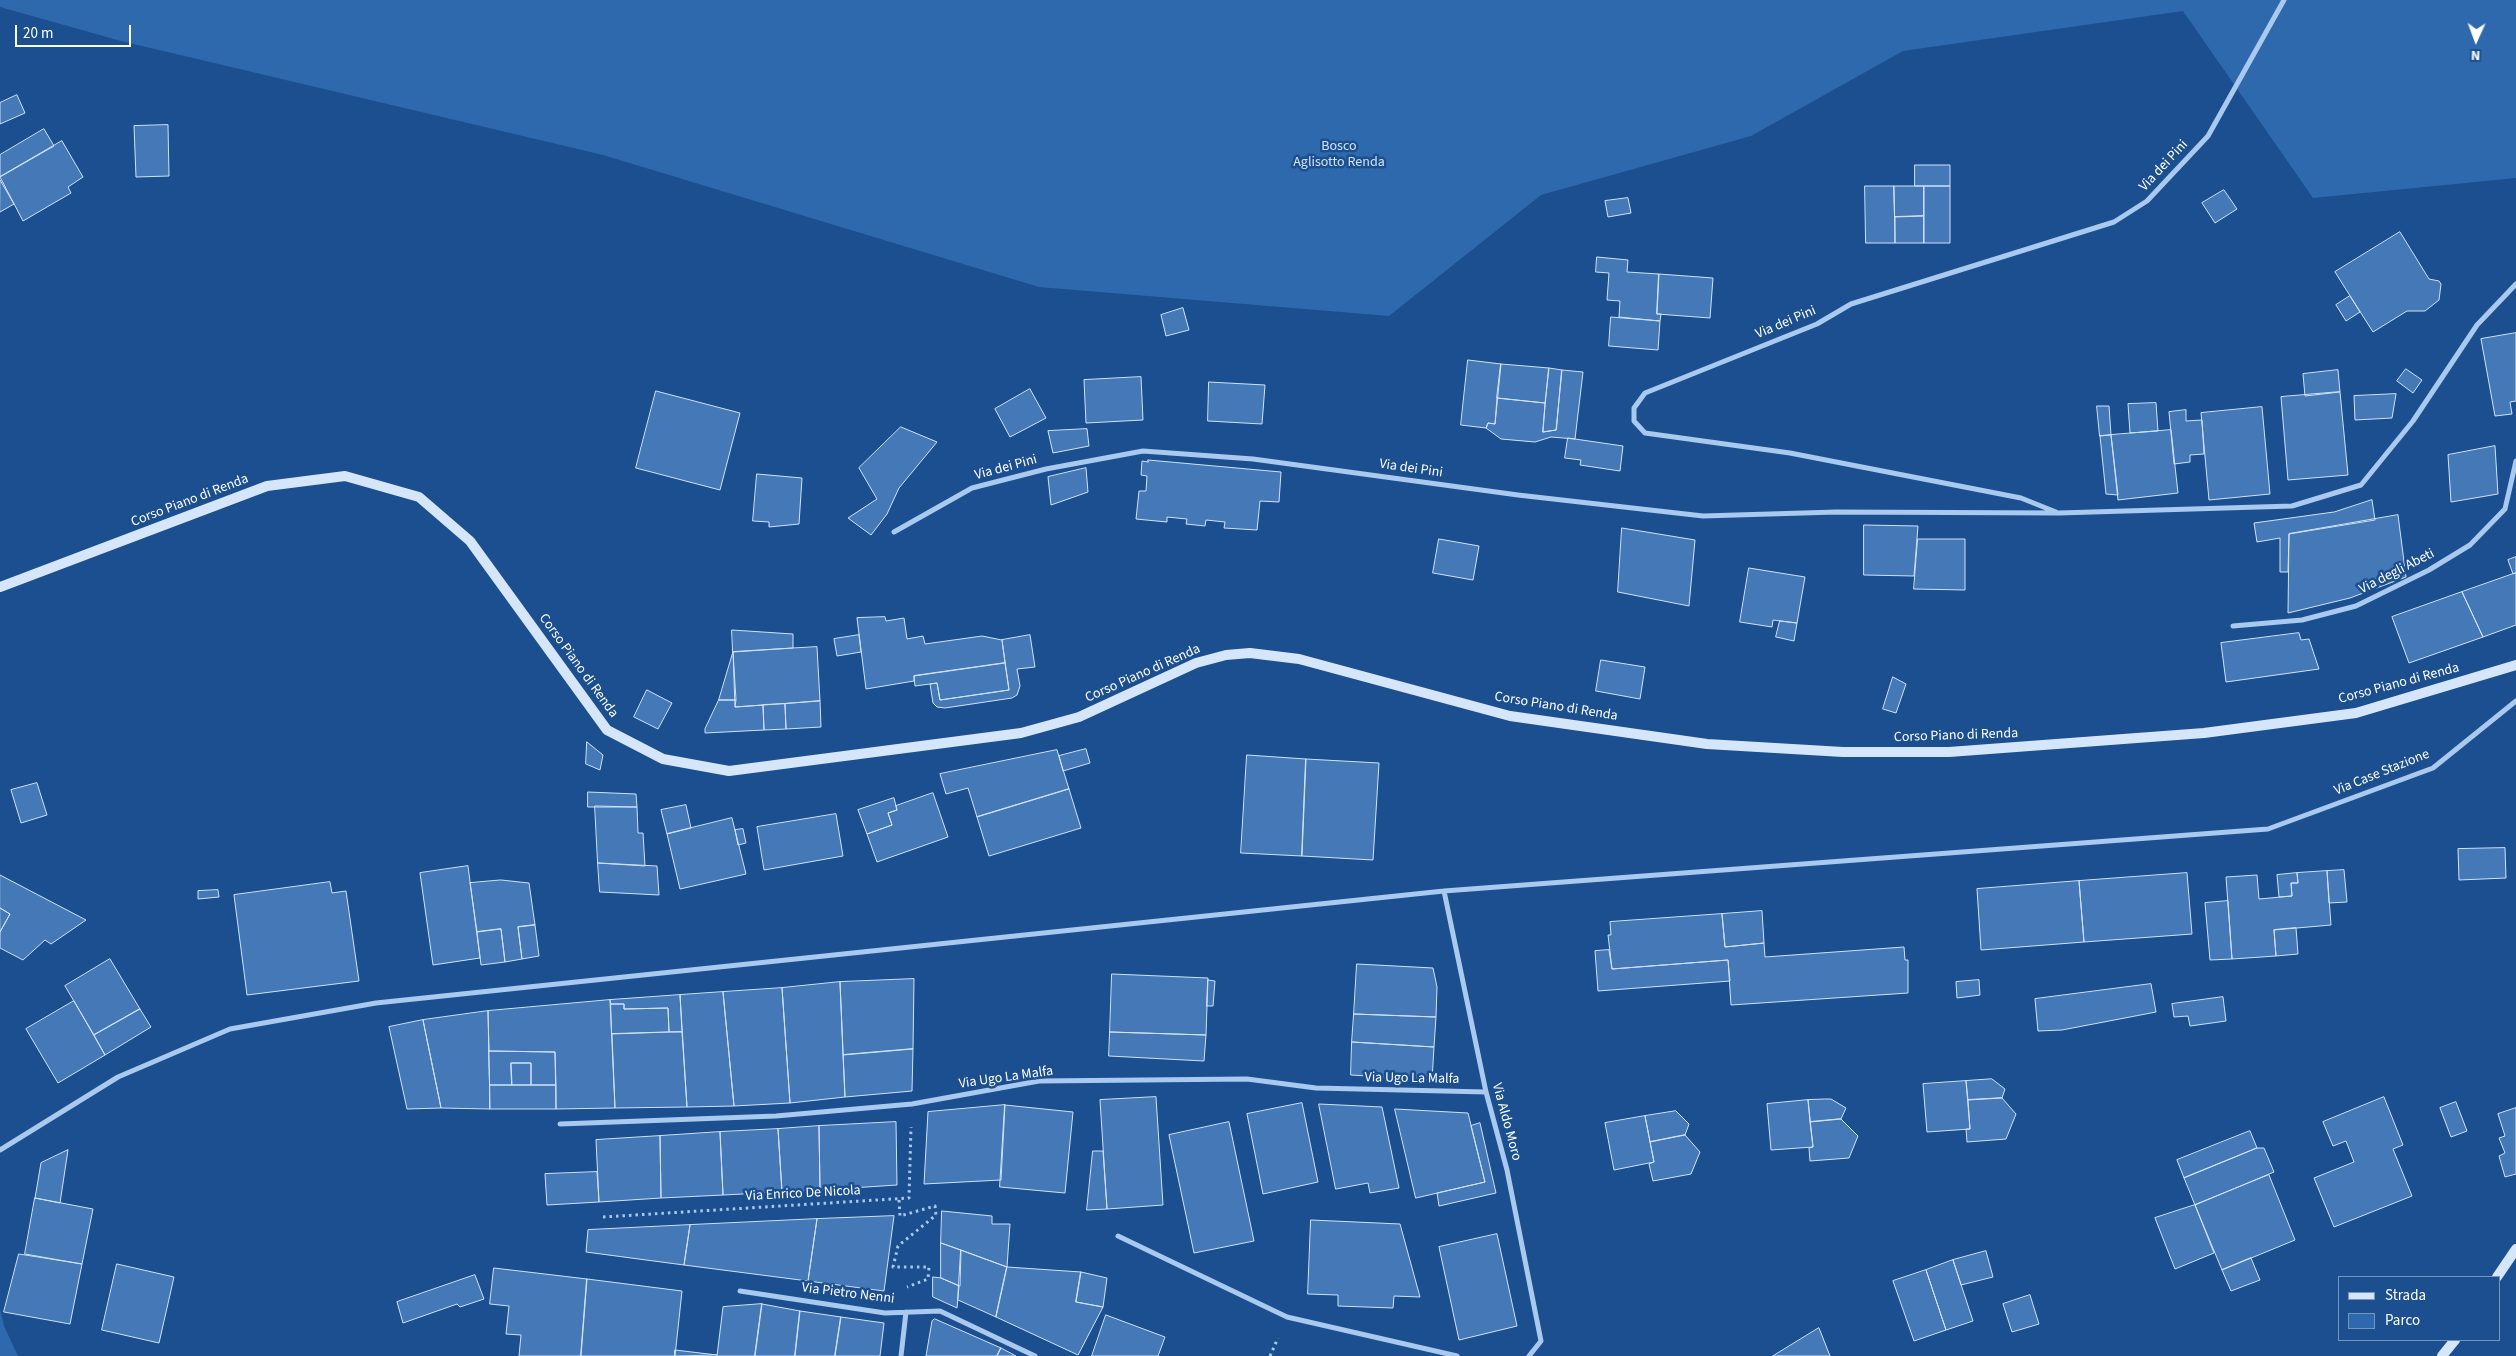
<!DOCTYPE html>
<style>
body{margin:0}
#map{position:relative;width:2516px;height:1356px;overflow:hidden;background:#1b4f8f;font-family:"Source Sans 3",sans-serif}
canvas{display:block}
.legend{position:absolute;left:2338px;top:1276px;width:162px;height:65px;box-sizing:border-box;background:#1b4f8f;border:1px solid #7695bc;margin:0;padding:6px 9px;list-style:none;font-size:15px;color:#fff}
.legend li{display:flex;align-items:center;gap:10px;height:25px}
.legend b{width:25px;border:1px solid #7695bc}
.north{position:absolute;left:2451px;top:15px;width:50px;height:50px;-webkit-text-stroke:4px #1b4f8f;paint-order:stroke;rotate:182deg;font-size:14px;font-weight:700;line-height:20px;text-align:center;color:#fff}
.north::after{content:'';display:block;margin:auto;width:18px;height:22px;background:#fff;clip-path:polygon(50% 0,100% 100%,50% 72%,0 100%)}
.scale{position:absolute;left:15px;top:25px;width:116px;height:22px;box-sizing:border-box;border:2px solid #fff;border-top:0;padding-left:6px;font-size:15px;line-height:18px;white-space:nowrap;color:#fff;-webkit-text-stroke:4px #1b4f8f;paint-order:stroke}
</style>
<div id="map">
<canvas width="2516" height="1356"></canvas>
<ul class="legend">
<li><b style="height:6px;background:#d6e6fa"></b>Strada</li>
<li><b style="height:14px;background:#2e69ad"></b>Parco</li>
</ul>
<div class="north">N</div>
<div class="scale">20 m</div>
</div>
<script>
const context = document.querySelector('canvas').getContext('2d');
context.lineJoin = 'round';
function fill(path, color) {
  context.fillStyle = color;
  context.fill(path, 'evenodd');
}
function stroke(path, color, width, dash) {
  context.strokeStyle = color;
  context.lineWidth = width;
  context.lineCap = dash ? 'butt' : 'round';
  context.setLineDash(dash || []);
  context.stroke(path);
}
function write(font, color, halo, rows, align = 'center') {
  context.font = font + ' "Source Sans 3",sans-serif';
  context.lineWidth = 5;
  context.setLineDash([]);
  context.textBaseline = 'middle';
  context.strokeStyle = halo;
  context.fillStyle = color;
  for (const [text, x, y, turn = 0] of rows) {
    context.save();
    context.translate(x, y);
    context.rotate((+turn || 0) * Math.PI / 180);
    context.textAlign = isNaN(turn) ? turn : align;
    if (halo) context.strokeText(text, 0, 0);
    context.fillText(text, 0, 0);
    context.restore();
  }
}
const green = new Path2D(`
 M0,0h2516v178l-203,20 -130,-187 -280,40 -152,85 -210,59 -152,121 -350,-29 -436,-132 -482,-114 -121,-34z
 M0,1309l4,17 14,30h-18z`);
const building = new Path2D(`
 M17,95l8,18 -25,11v-21z
 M168,125l1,51 -33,1 -2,-51z
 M44,129l10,17 -54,31v-22z
 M62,141l21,36 -15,10 3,6 -48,28 -23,-44z
 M1915,165h35v21h-35z
 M0,180l14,24 -14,8z
 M1865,186h29l1,57h-29z
 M1894,186h30v30l-29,1z
 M1924,186h26v57h-26z
 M2224,190l13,19 -22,14 -13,-20z
 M1628,198l3,15 -23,4 -3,-16z
 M1924,216v27h-29v-26z
 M2400,232l29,47 10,2 2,3 -2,16 -14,11h-18l-34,21 -38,-60z
 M1597,257l31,3 -1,12 32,2 -2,40h4l-1,7 -41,-4 1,-16 -13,-1 2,-27 -13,-1z
 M1659,274l54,4 -3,40 -53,-4z
 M2350,296l10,16 -14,9 -10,-16z
 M1183,308l6,22 -23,6 -5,-21z
 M1611,317l49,4 -2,29 -49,-4z
 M2516,333v68l-6,1 2,12 -17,2 -14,-77z
 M1468,360l33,4 -6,60 -7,-1 -2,5 -25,-3z
 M1501,364l48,4 -4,35 -48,-5z
 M1549,368l13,2 -6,60 -13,2z
 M2406,369l16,11 -9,13 -16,-12z
 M1562,370l21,2 -8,67 -24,-2 -16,5 -34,-3 -15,-11 2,-5 7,1 2,-26 48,5 -2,29 13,-2z
 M2338,370l2,22 -35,4 -2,-22z
 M1141,377l2,43 -57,3 -2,-43z
 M1209,382l56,3 -3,39 -54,-3z
 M1030,389l16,29 -36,19 -15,-28z
 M656,391l84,22 -20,77 -84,-22z
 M2340,392l8,83 -60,5 -7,-83z
 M2396,394l-4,24 -37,2 -1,-24z
 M2156,403l2,28 -28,2 -2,-29z
 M2097,406h12l2,29 -11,1z
 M2262,407l8,87 -61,6 -8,-87z
 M2186,410v11l16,-1 2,34 -14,1v7l-16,2 -5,-52z
 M901,427l36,15 -38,46 -12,26 -16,21 -23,-17 29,-19 -18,-31z
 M1087,429l2,17 -36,7 -5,-22z
 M2171,430l7,63 -60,7 -7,-65z
 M2111,435l7,60 -12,-1 -6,-58z
 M1568,438l55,8 -3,25 -40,-6 1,-5 -16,-2z
 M2495,446l3,48 -47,8 -3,-47z
 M1148,460l133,12 -2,30 -19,-1 -3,29 -33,-2 1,-6 -19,-2 -1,6 -19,-2 1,-5 -20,-2v5l-31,-3 3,-28h7l1,-15 -6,-1 1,-14 6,1z
 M1086,468l2,24 -37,13 -3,-28z
 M757,474l45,4 -3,46 -30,3v-5l-16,-1z
 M2372,500l3,20 -86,14 -1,38h-8v-34l-23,4 -3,-19 80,-11z
 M2398,515l8,62 -56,21 -62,15 1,-79z
 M1864,525l54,1 -4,50 -50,-1z
 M1622,528l73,12 -6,66 -71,-14z
 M1439,539l40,7 -6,34 -40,-7z
 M1918,539h47v51l-51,-1z
 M2516,557v16l-3,1 -5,-14z
 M1749,568l56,9 -8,46 -24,-3 -1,7 -32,-5z
 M2516,573v52l-33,12 -21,-45z
 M2462,592l21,45 -74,26 -17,-46z
 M885,617l1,4 18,-3 3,21 16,-3 2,8 57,-8 20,4 3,23 -91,13v5l-48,8 -9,-71z
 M1780,621l17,2 -3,18 -18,-4z
 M732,630l61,4v14l-60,4z
 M2299,633l2,7 8,-1 10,30 -93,13 -5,-39z
 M859,635l2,17 -24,4 -3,-17z
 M1030,635l5,32 -18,2 3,17 -3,9 -5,3 -67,10 -8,-1 -4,-4 -3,-19 7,-1 3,17 69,-10 -7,-50z
 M817,647l3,54 -85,6 -2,-55z
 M733,652l3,48h-17z
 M1601,660l44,7 -5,32 -44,-8z
 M1005,663l4,27 -69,10 -3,-17 -22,3 -1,-10z
 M1893,677l13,7 -10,29 -13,-4z
 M647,690l25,13 -14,26 -24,-12z
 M719,700h17l-1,7 28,-2 1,25 -59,3v-4z
 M820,701l1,26 -35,2 -1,-25z
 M785,704l1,25 -22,1 -1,-25z
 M587,742l16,13 -3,15 -14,-6z
 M1086,749l4,14 -27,8 -4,-15z
 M1057,750l12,39 -92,28 -9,-29 -22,6 -6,-20z
 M1247,755l59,4 -4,97 -61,-3z
 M1306,759l73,4 -6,97 -71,-4z
 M37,783l10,32 -26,8 -10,-33z
 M1069,789l12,39 -92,28 -12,-39z
 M588,792l48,2 1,13h-49z
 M933,793l15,44 -71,25 -10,-28 25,-9 -4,-12 9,-3 -1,-4z
 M894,798l3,12 -9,3 4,12 -25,9 -9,-24z
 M686,805l5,23 -24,6 -6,-24z
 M595,806l42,1 1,26h5l2,33 -47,-3z
 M836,814l7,42 -79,14 -7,-43z
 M732,818l14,56 -66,15 -13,-55z
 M743,829l3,14 -8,2 -3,-15z
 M2505,848l1,30 -47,2 -1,-31z
 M598,863l59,3 2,29 -59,-3z
 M468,866l12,92 -47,7 -13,-92z
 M2344,870l3,32 -18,1 -2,-32z
 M2327,871l4,54 -57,5 2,26 -44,3 -6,-82 31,-2 2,24 33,-3 -1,-13h7l-1,-10z
 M2187,873l5,61 -108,8 -5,-61z
 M2297,873l1,10h-7l1,13 -13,1 -2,-22z
 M0,875l86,45 -35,24 -6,-4 -22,20 -23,-12v-16l10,-18 -10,-6z
 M501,880l28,3 6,42 -17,2 4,32 -17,3 -4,-33 -24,3 -7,-49z
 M2079,881l5,61 -103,8 -4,-61z
 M330,882l2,11 14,-2 13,90 -112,14 -13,-100z
 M218,890l1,7 -21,2v-8z
 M2228,901l4,58 -22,1 -5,-57z
 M0,908l10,6 -10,18z
 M1762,911l2,32 -39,4 -3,-33z
 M1722,914l3,33 39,-4 1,14 139,-10 1,13h3v33l-177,12 -3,-45 -116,9 -4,-34h3l-1,-13z
 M535,925l4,31 -17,3 -4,-32z
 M2296,928l2,26 -22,2 -2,-26z
 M501,929l4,33 -24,3 -4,-33z
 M1609,950l3,19 116,-9 2,21 -132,10 -3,-40z
 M110,959l30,50 -46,26 -29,-49z
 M1357,964l76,4 4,19 -1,30 -82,-3z
 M1112,974l96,4 -2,57 -96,-3z
 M914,979l-1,70 -70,6 -3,-73z
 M1208,980l7,1 -2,25h-6z
 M1979,980l1,15 -23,3 -1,-16z
 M840,982l5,115 -55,6 -8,-115z
 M2151,984l5,28 -94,18 -24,1 -3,-32z
 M782,988l8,115 -56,3 -11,-114z
 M723,992l11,114 -47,1 -7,-112z
 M680,995l2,37h-13l-1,-24 -44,1v-5h-13l-1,-4z
 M2223,997l3,24 -36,5 -2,-10 -14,1 -2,-13z
 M610,1000l5,108 -59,1 -1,-57 -66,-1 -1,-40z
 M74,1001l31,54 -47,28 -32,-54z
 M611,1004h13v5l44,-1 1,24 -57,2z
 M140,1009l11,18 -46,28 -11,-20z
 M488,1011l2,98 -49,-1 -18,-88z
 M1354,1014l82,3 -2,30 -82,-5z
 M423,1020l18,88 -34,1 -18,-82z
 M682,1032l5,75 -72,1 -3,-74z
 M1110,1032l96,3 -2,26 -95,-5z
 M1352,1042l82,5 -2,33 -81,-5z
 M913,1049l-1,42 -67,6 -2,-42z
 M489,1051l66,1 1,33h-25v-22h-20l1,22h-22z
 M511,1063h20v22h-19z
 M1992,1079l13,10 -3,9 -34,2 -2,-19z
 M1966,1081l4,48 -43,3 -4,-48z
 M490,1085h66v24h-66z
 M1156,1097l7,108 -56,4 -7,-109z
 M2384,1097l19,48 -10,4 19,47 -78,31 -20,-49 40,-16 -8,-21 -13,5 -10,-24z
 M2002,1098l14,16 -10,25 -39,3 -1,-13h4l-2,-29z
 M1825,1099h6l15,9 -5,11 -31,3 -2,-22z
 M1808,1100l5,47 -42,3 -4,-46z
 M2456,1102l11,29 -16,6 -11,-29z
 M1302,1103l16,79 -55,12 -16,-80z
 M1319,1104l63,3 17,81 -29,5 -2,-10 -32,6z
 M1005,1105l-4,75 -77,4 4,-72z
 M1005,1105l68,7 -8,81 -65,-6z
 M2516,1108v66l-11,3 -6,-21 6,-3 -6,-15 6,-2 -7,-22z
 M1395,1109l73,4 17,69 -69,16z
 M1676,1111l13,13 -4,11 -35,7 -5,-26z
 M1645,1116l9,46 -40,8 -9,-47z
 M1841,1119l17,17 -9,22 -39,3 -1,-13 4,-1 -3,-25z
 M896,1122l1,63 -77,5 -1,-64z
 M1229,1122l25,119 -60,12 -25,-118z
 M1480,1123l16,70 -57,13 -2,-13 48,-11 -14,-56z
 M819,1126l1,64 -38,2 -4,-63z
 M778,1129l4,63 -59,3 -3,-63z
 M2250,1131l7,17 -73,30 -7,-18z
 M720,1132l3,63 -62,3 -1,-62z
 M1685,1135l15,17 -9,22 -38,7 -4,-17 5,-2 -4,-20z
 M660,1136l1,62 -62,4 -3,-62z
 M2257,1148h7l10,24 -79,33 -11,-27z
 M68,1150l-8,53 -25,-5 6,-35z
 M1093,1151h10l4,58 -20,1z
 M597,1172l2,30 -52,3 -2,-31z
 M2269,1175l26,65 -73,30 -27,-65z
 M35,1198l58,11 -11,55 -57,-10z
 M2195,1205l19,48 -39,16 -20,-51z
 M942,1211l50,5v8h18l-3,43 -66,-24z
 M894,1216l-10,75 -76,-10 9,-62z
 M817,1219l-9,62 -124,-16 6,-40z
 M1311,1220l89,4 20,73 -26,-1 -1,12 -55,-2v-11l-30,-1z
 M690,1225l-6,40 -98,-13 2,-22z
 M1497,1234l20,92 -58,14 -20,-93z
 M941,1243l20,7 -1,36 -19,-8z
 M961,1250l46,17 -11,50 -38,-17z
 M1986,1251l7,26 -32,8 -8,-25z
 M19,1254l63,10 -12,60 -66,-12z
 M2251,1258l9,22 -29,11 -9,-21z
 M1953,1260l20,61 -27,9 -20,-60z
 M117,1264l57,13 -15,66 -57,-13z
 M1007,1267l74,5 -5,30 27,5 -25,48 -82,-38z
 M494,1268l93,11 -6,77h-62l2,-21 -15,-1 3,-28 -19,-2z
 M1926,1270l20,60 -32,11 -21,-60z
 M1081,1272l26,6 -4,29 -27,-5z
 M475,1275l9,24 -24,8 -3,-3 -54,19 -6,-21z
 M933,1277l8,1 18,8 -2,22 -24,-11z
 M587,1279l95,12 -7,65h-94z
 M2030,1295l9,29 -27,8 -9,-28z
 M762,1304l38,7 -5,45h-40z
 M762,1304l-7,52h-38l6,-49z
 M800,1311l41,6 -6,39h-40z
 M1106,1315l59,22 -7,19h-66z
 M841,1317l43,6 -4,33h-45z
 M935,1319l66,29 -4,8h-71l6,-35z
 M1819,1328l11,28h-57z
 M1001,1348l15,8h-19z
 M675,1350l42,5 -42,1z`);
const path = new Path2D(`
 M899,1200l1,16 35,-10 1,9 -38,31 -5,21h36l-1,12 -21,8
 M603,1217l306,-19 2,-71
 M1270,1356l8,-18`);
const street = new Path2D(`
 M2056,512l-35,-14 -231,-45 -145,-20 -11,-12v-13l11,-15 172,-69 34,-20 263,-82 33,-21 61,-65 76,-136
 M894,532l78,-44 74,-19 97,-18 110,8 265,36 185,21 133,-4 223,1 233,-7 69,-21 52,-64 64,-96 39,-41
 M2233,626l69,-6 54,-14 73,-36 41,-25 35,-36 11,-48
 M1444,891l42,201 21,78 34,171 -12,15
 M560,1124l216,-8 136,-12 127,-23 208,-2 69,9 170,4
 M0,1150l118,-73 112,-48 146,-26 1068,-112 824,-62 165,-61 83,-67
 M1118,1236l169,81 170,39
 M740,1291l145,22 55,-2 95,45
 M901,1356l5,-44`);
const secondary = new Path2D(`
 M0,587l267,-101 78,-10 74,21 51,44 137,189 56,29 66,12 292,-38 58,-16 117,-54 30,-8 24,-2 49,6 211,57 197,28 136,8h106l255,-19 152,-20 160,-48
 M2497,1277l19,-28
 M2442,1356l13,-16`);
const parkNames = [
 ["Bosco",1339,147],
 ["Aglisotto Renda",1339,163]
];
const streetNames = [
 ["Via dei Pini",2164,166,-47],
 ["Via dei Pini",1786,323,-23],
 ["Via dei Pini",1006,468,-15],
 ["Via dei Pini",1411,469,8],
 ["Corso Piano di Renda",190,501,-21],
 ["Via degli Abeti",2397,572,-27],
 ["Corso Piano di Renda",578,666,54],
 ["Corso Piano di Renda",1143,674,-24],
 ["Corso Piano di Renda",2399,684,-15],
 ["Corso Piano di Renda",1556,707,9],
 ["Corso Piano di Renda",1956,736,-2],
 ["Via Case Stazione",2382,773,-22],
 ["Via Ugo La Malfa",1006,1078,-8],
 ["Via Ugo La Malfa",1412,1079,1],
 ["Via Aldo Moro",1506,1122,75],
 ["Via Enrico De Nicola",803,1194,-3],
 ["Via Pietro Nenni",848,1294,7]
];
fill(green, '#2e69ad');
fill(building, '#4478b7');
stroke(building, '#cfe3fa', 1);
stroke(path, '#a9c9ee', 3, [2.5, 4]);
stroke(street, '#a9c9ee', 5);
stroke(secondary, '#d6e6fa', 10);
write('14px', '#cfe3fa', '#1b4f8f', parkNames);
write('14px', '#fff', '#1b4f8f', streetNames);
</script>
